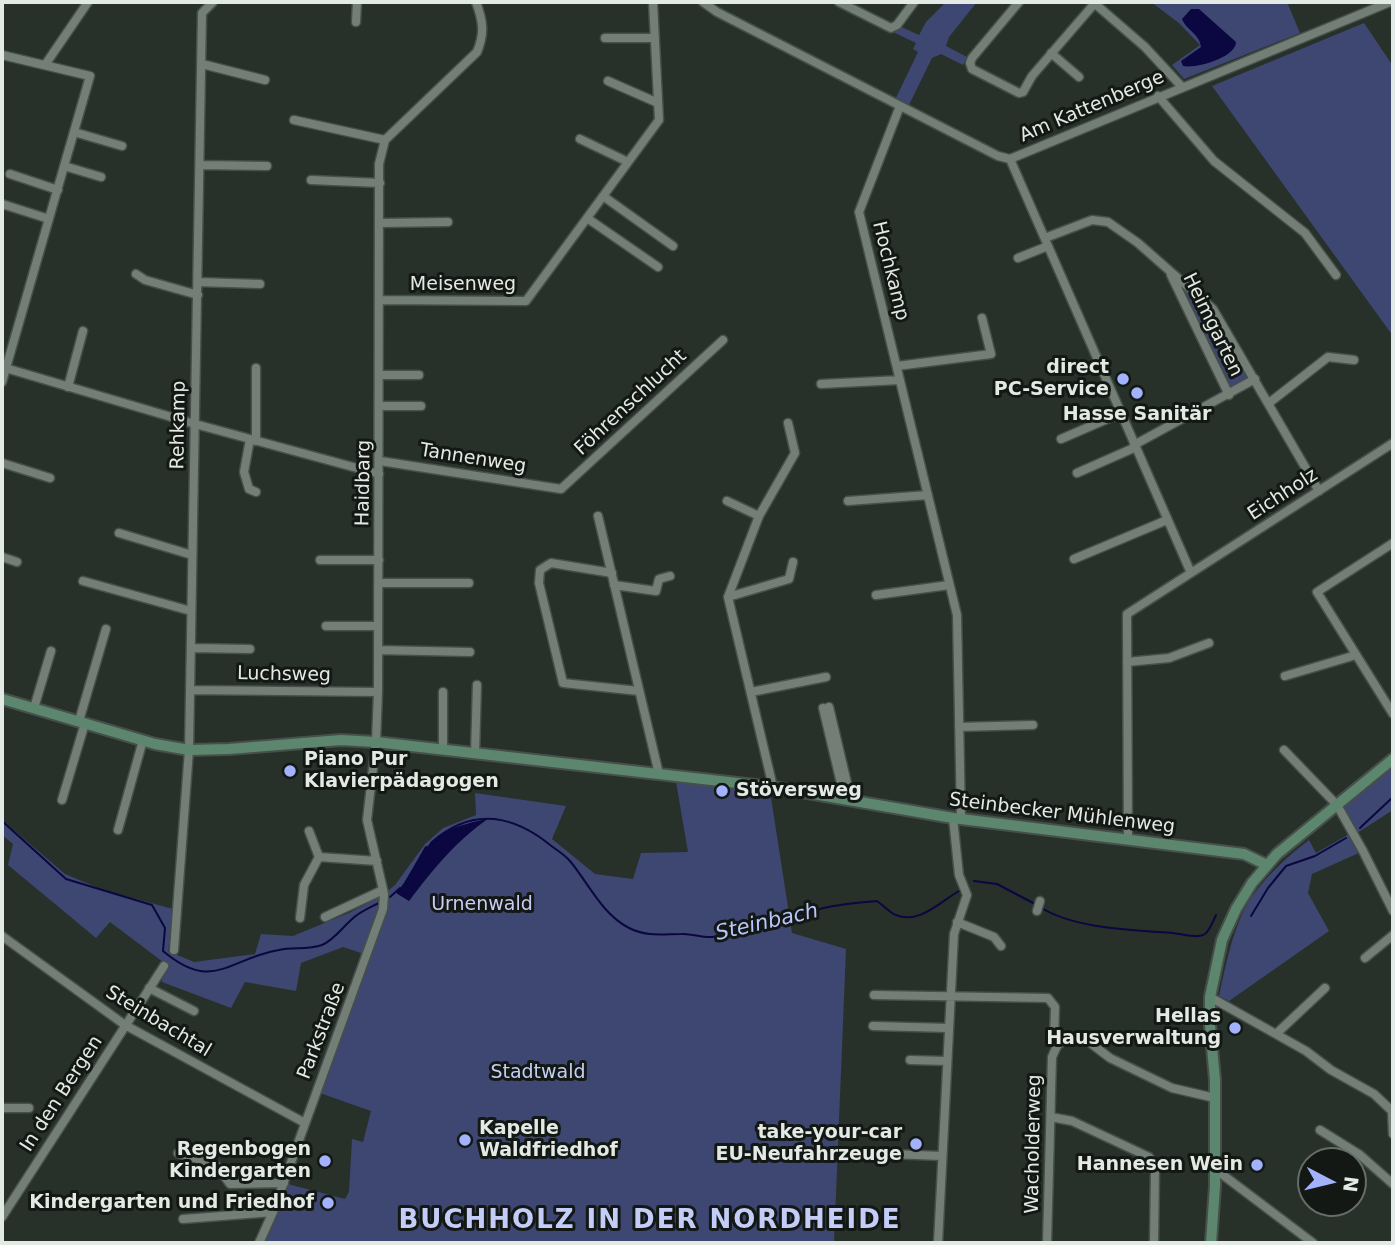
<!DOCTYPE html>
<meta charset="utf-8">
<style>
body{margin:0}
#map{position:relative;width:1395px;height:1245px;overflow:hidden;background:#27312a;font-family:"DejaVu Sans",sans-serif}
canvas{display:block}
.frame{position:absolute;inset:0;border:4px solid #e3eae5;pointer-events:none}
.north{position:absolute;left:1297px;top:1147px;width:70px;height:70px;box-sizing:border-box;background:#131814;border:2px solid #666c68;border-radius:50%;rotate:97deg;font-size:19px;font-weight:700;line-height:28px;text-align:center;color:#e3eae5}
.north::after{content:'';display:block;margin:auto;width:24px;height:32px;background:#a3b2fd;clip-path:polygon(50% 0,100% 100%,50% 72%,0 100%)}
</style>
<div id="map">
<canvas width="1395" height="1245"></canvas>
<div class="frame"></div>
<div class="north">N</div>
</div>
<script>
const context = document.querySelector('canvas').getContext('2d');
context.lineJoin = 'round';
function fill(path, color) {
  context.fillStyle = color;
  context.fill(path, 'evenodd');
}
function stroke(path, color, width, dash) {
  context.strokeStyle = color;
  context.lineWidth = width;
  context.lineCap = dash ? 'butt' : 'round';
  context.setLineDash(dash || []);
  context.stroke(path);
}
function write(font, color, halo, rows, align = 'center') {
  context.font = font + ' "DejaVu Sans",sans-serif';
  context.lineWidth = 6;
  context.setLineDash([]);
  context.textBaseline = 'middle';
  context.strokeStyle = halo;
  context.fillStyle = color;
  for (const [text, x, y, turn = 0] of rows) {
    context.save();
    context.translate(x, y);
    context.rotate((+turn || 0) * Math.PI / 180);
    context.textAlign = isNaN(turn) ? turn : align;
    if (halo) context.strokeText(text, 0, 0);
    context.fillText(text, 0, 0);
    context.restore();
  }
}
const green = new Path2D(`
 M946,2h31l-28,35 -3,9 21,11 -4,8 -22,-11 -9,4 -25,51 -13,-7 24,-50 -5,-3 3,-6 -23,-11 4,-7 22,10 7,-13z
 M1151,2h136l13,31 -116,46 -12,-14 28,-20 -21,-22z
 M1364,23l29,43v270l-181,-250z
 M1168,269l45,40 42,70 -26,16z
 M1393,759v51l-39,25 -17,-30z
 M675,776l95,15 22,142 54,16 -12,294h-575l25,-60 61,16 4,-7 3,-53 11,3 8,-31 -54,-19 50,-137 -24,-8 -42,16 -5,28 -51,-9 -14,26 -69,-26 1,-20 -53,-40 -14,16 -88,-73 5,-21 -11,-9v-15l63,54 38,16 70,19 -5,42 26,11 61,-8 6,-20 32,2 58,-24 33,-18 11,-9 30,-41 18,-16 33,-13 -1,-22 91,13 -14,33 43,35 38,5 8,-26 47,-1z
 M1351,833l10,19 -49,22 -4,19 21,38 -100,70 -10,-5c6,-28 12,-58 24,-84 14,-28 41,-53 66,-72l7,13z`);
const water = new Path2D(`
 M1191,9h8l37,33c0,15 -39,27 -53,24l-2,-5 20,-14c-1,-13 -15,-17 -19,-28z
 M489,818c-35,25 -54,49 -80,83l-13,-8c17,-18 25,-50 49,-61 13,-7 30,-10 44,-14z`);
const stream = new Path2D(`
 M2,821l64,58 86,26 13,23 -2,23c50,42 64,8 116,-1 14,-3 29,0 43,-5 12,-5 20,-17 29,-25 8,-8 18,-12 28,-17
 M1360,828l33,-31
 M431,843c37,-33 75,-31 114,-2 8,7 18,12 25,20 19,23 32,53 59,67 18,9 33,6 52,6 10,-1 21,4 31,3 38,-2 72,-20 108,-28 19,-5 38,-6 57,-8 6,4 13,12 19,14 23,10 45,-14 63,-24
 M974,881l23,3 38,20
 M406,882l20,-35
 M390,897l10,-9
 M1040,907c34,22 93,23 133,26 8,1 25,6 32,1 5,-4 8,-13 11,-19
 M1251,916l17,-28 18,-22 29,-10 31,-18`);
const street = new Path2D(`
 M703,2l14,10 281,144 12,3 380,-157
 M839,2l52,26 6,-3 17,-23
 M1019,2l-47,56 -2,5 2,6 47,24 4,-1 9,-16 63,-73
 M1093,2l52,45 37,40
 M356,22l1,-20
 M605,38h50
 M1051,53l28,24
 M2,55l88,21 -88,306
 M202,64l63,16
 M45,65l43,-63
 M608,81l50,22
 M1158,96l56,65 91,72 31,42
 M900,106l-41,106 98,403 4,203
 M294,120l91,20
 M74,132l48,14
 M580,139l48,23
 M1010,159l181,414
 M200,165l67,1
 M64,166l37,11
 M10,174l48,16
 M311,180l69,3
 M603,196l70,50
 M2,204l47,15
 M587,218l71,49
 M380,223l68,-1
 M1045,238l47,-18 16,2 30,21 75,66 106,182
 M1018,258l30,-12
 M136,274l9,6 53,15
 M1171,275l58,120
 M198,282l62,2
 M380,300l146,1 133,-181 -6,-118
 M897,366l94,-12 -9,-36
 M2,367l193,57 184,50
 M380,375h39
 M821,384l79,-4
 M68,387l15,-56
 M1269,403l59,-46 26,3
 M380,406h41
 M250,439l-6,33 5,17 7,3
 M1061,439l60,-26
 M256,441v-73
 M1134,445l121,-66
 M380,461l181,28 162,-149
 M2,463l48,15
 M1077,473l59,-26
 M727,501l32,15
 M848,501l80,-6
 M598,516l61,258
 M119,533l73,22
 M1393,543l-76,49 76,122
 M2,557l15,5
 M1074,559l93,-39
 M320,560h59
 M612,573l-61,-10 -11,7 -1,13 24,100 76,8
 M83,581l108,30
 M379,583h90
 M614,585l42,6 3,-12 11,-3
 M876,595l73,-10
 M728,597l61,-18 4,-17
 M326,626h52
 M191,648l59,1
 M378,650l92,2
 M1127,662l42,-4 40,-15
 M1285,676l71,-21
 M190,690l188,2
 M751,692l75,-15
 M829,707l22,93
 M34,708l17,-57
 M823,708l22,92
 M79,721l27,-92
 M959,727l74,-2
 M443,750v-58
 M1284,750l53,55 26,46 30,60
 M475,754l2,-69
 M773,787l-45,-190 31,-81 36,-63 -7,-30
 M62,800l23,-77
 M118,830l25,-90
 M1128,840l-1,-226 266,-171
 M319,857l58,4
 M1037,911l3,-10
 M325,917l58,-27
 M300,918l4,-33 15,-28 -10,-26
 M957,922l37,15 7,9
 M2,936l123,89 180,98
 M174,950l15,-200 13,-737 11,-11
 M1365,958l28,-23
 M149,988l45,23
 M874,995l174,3 7,9 -1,33 3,6
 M1210,997l96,54 25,19 43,24 18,17 1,23
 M873,1026l76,2
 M1276,1034l49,-46
 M910,1060l37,1
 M2,1108h27
 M1051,1117l21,4 77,36 6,11 -1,75
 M1320,1130l40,25 33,29
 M178,1153l38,12 14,19 54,-1
 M890,1154l52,2
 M1215,1169l98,74
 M2,1217l162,-251
 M183,1219l90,-7
 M259,1243l14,-31 110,-303 1,-15 -17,-74 9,-78 2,-50 1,-528 6,-24 92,-88c8,-19 6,-31 -1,-50
 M938,1243l16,-309 13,-39 -8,-20 -6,-57
 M1047,1243l5,-186 5,-11 9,-8 9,-1 14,5 21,16 62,30 43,10`);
const secondary = new Path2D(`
 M2,699l153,45 34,6 40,-1 112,-9 35,2 397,45 180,31 291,36 23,11
 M1211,1243l4,-57v-106l-5,-55v-28l12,-57 14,-31 16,-26 25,-29 116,-95`);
const markers = [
 [1123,379,7,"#a3b2fd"],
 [1137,393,7,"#a3b2fd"],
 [290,771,7,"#a3b2fd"],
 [722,791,7,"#a3b2fd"],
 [1235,1028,7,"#a3b2fd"],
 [465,1140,7,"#a3b2fd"],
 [916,1144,7,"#a3b2fd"],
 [325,1161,7,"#a3b2fd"],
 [1257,1165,7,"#a3b2fd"],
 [328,1203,7,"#a3b2fd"]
];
const streetNames = [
 ["Am Kattenberge",1092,107,-23],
 ["Hochkamp",890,271,76],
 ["Meisenweg",463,285],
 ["Heimgarten",1212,325,64],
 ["Föhrenschlucht",631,403,-43],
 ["Rehkamp",179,425,-89],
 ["Tannenweg",473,459,9],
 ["Haidbarg",364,483,-89],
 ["Eichholz",1283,495,-33],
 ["Luchsweg",284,675,1],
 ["Steinbecker Mühlenweg",1062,814,7],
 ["Steinbachtal",158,1022,31],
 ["Parkstraße",322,1031,-69],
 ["In den Bergen",62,1094,-57],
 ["Wacholderweg",1034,1144,-89]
];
const poiNames = [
 ["direct",1109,368],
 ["PC-Service",1109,390],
 ["Hasse Sanitär",1137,415,"center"],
 ["Piano Pur",304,760,"left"],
 ["Klavierpädagogen",304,782,"left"],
 ["Stöversweg",736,791,"left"],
 ["Hellas",1221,1017],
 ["Hausverwaltung",1221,1039],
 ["Kapelle",479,1129,"left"],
 ["Waldfriedhof",479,1151,"left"],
 ["take-your-car",902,1133],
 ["EU-Neufahrzeuge",902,1155],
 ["Regenbogen",311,1150],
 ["Kindergarten",311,1172],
 ["Hannesen Wein",1243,1165],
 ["Kindergarten und Friedhof",314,1203]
];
const parkNames = [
 ["Urnenwald",482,905],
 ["Stadtwald",538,1073]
];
const waterNames = [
 ["Steinbach",767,923,-13]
];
const districtNames = [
 ["BUCHHOLZ IN DER NORDHEIDE",650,1221]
];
fill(green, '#3e4672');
fill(water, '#0b0740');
stroke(stream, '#0b0740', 2);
stroke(street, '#464f49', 11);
stroke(secondary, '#464f49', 14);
stroke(street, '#737f76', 8);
stroke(secondary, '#5c876e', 10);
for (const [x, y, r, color] of markers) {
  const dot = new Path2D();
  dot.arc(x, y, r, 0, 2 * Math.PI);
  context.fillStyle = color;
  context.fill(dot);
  stroke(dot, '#131814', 2.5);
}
write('19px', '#e3eae5', '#131814', streetNames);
write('bold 19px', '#e3eae5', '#131814', poiNames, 'right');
write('19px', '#c5cef3', '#131814', parkNames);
write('italic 21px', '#b9c6fd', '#131814', waterNames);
context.letterSpacing = '2px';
write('bold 26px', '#c3cdf8', '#131814', districtNames);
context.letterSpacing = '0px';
</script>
